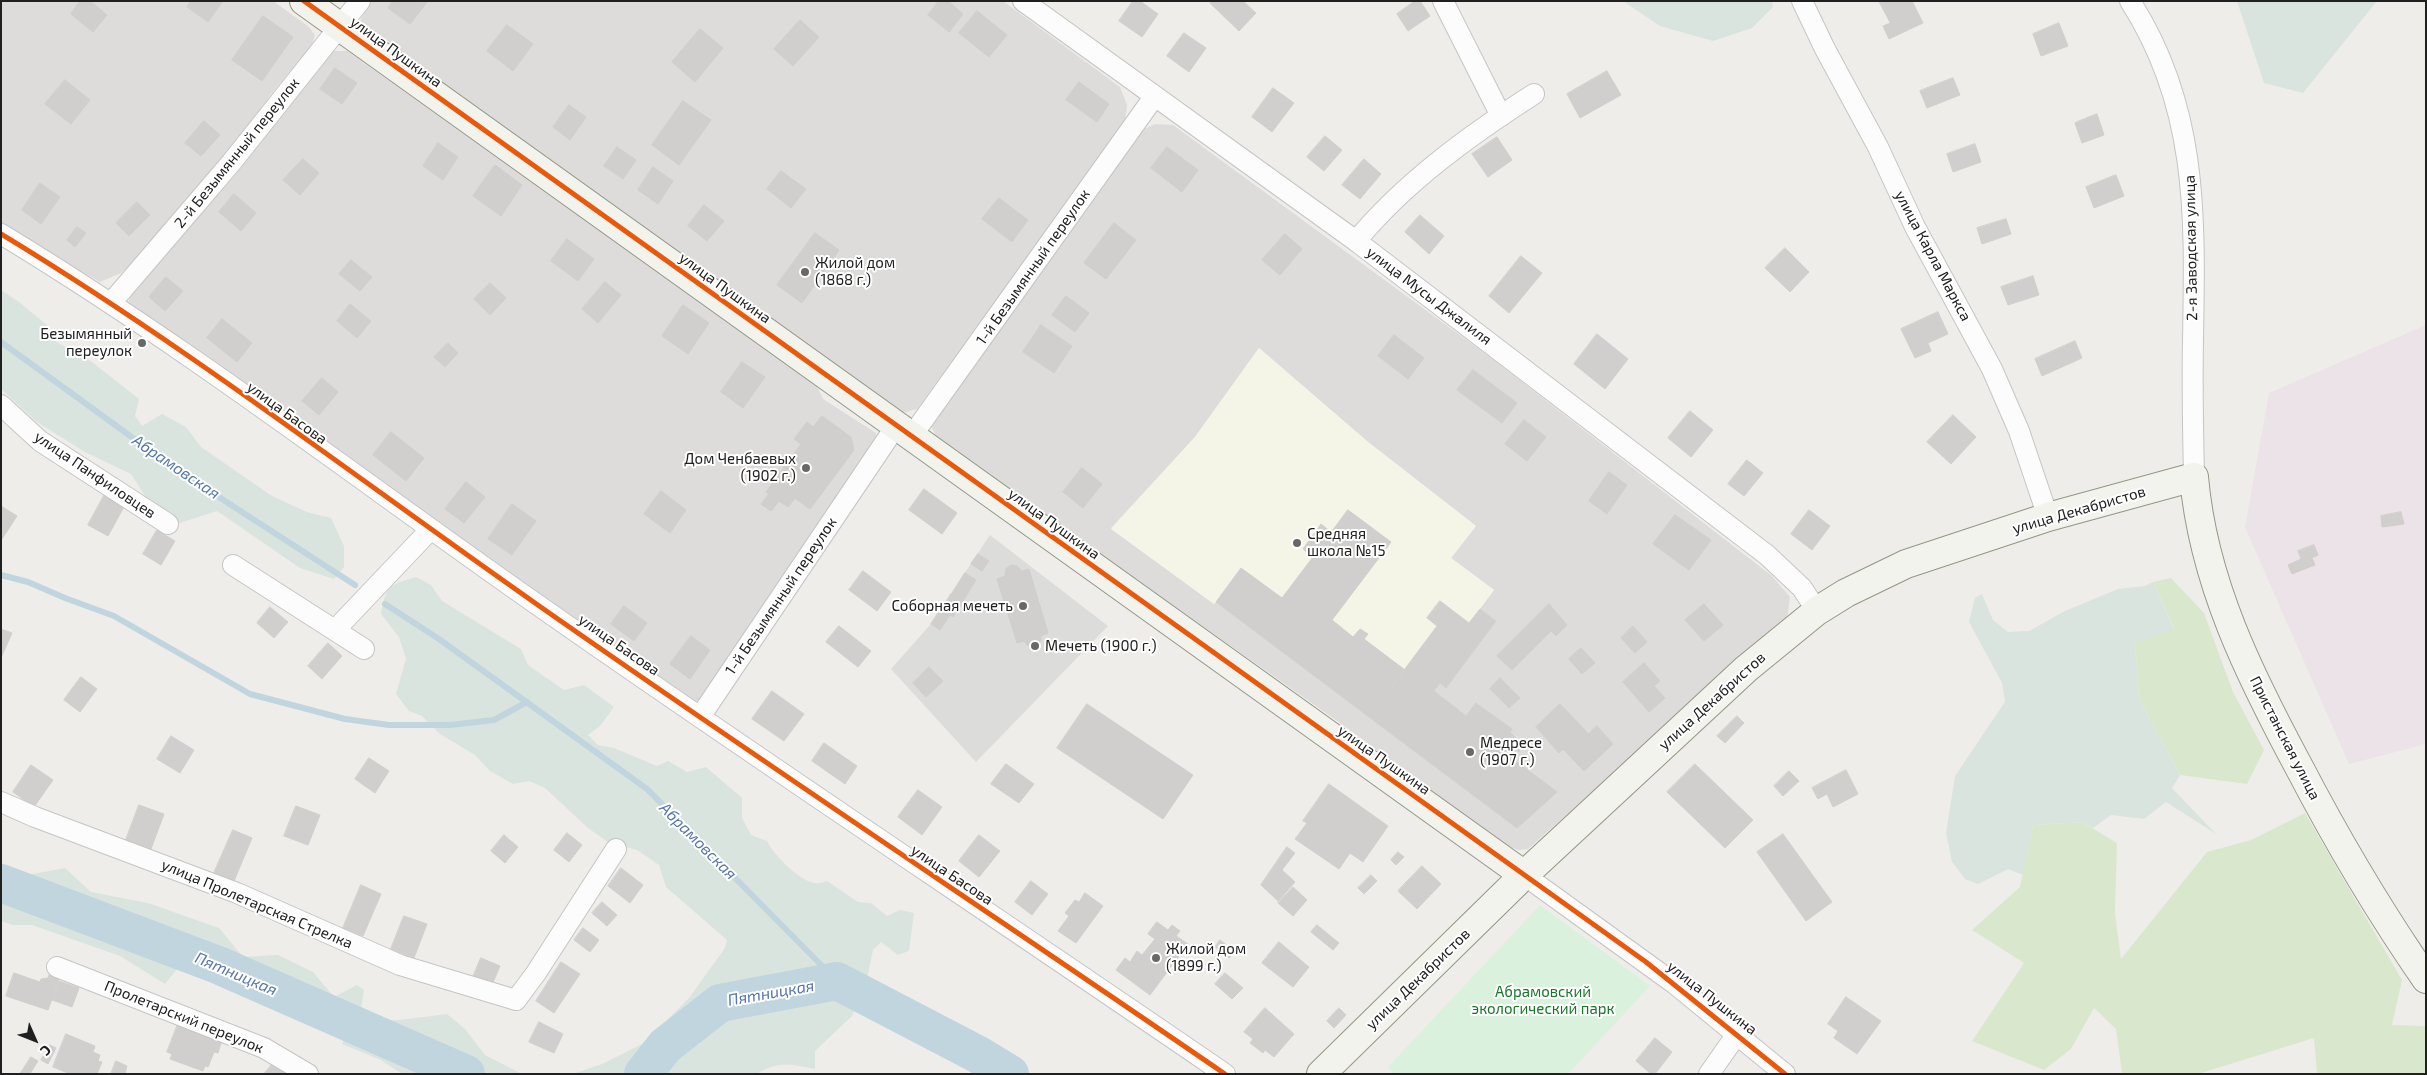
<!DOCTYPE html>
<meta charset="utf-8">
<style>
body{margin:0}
#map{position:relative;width:2427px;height:1075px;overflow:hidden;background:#eeedea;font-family:"Exo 2",sans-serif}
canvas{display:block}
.frame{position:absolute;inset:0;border:2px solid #202020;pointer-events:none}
.north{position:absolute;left:10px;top:1015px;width:50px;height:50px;-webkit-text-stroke:4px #fff;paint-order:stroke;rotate:134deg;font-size:14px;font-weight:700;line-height:20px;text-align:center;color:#202020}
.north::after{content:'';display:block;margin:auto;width:18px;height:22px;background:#202020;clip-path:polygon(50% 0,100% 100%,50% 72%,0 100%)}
</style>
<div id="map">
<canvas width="2427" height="1075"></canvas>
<div class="frame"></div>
<div class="north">С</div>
</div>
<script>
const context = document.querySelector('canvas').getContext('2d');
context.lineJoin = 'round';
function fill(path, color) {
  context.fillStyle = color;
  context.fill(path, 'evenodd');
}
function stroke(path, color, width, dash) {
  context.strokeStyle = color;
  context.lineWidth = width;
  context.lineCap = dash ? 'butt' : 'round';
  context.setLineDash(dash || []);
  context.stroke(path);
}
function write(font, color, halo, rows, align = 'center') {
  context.font = font + ' "Exo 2",sans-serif';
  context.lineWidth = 4;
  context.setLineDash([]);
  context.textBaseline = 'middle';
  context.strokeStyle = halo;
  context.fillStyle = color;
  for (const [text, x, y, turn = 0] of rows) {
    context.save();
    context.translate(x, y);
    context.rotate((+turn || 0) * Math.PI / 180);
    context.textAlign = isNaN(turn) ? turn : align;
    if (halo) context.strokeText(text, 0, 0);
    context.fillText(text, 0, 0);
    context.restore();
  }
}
const residential = new Path2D(`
 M1,1h272l36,26 6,8 -3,10 -41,49 -38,56 -78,95 -34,28 -21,9 -99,-57z
 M371,1h632l117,86 7,18 -2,17 -208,287 -19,5 -541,-388z
 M334,51h13l469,333 7,15 53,34v9l-172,256 -10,4 -554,-386 -12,-13 5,-12 102,-115 90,-119z
 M1155,124l18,1 318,233 281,218 18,21 -3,22 -259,230 -10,1 -18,-8 -157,-117 -406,-286 -6,-14 209,-294zM1259,348l109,94 108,84 -25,32 43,32 -14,19 16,12 -50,67 -6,-5 -6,8 32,25 11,-13 34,26 -1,3 11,8 -1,2 4,3 -5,7 -4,-3 -6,7 7,71 -300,-225 -2,2 -103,-76 84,-91z`);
const industrial = new Path2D(`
 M2426,325v419l-77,20 -104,-237 24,-134z`);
const education = new Path2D(`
 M1259,348l109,94 108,84 -25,32 43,32 -25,33 -29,-21 -13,16 10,8 -68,91 -153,-115 -2,2 -103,-75 84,-92z`);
const religious = new Path2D(`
 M990,535l118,91 -132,136 -85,-93 39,-44z`);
const grass = new Path2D(`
 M2171,578l33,35 29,79 31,58 -17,34 -67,-9 -41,-76 -4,-56 39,-15 -21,-46z
 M2305,813l97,167 -10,45 34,1v48h-109l-3,-36 -116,36h-73l-3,-1 -6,-44 -22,-21 -23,41 -27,21 -72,-29 52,-78 -52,-33 48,-43 13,-62 49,-3 35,21 -2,70 6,46 86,-107 44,-12z`);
const wetland = new Path2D(`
 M1623,1h149l1,6 -21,21 -39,13 -53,-15z
 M2237,1h140l-74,92 -39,-10z
 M1,290l18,12 29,24 7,15 37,21 47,37 -4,17 7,10 20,-12 24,13 15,20 71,49 35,16 24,6 13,28v21l-10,12 -34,-11 -83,-57 -37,12 -33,-24 -16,-25 -46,-22 -48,-30 -36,-33z
 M416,577l15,8 11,16 79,48 7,16 36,25 20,-5 30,22 -14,19 -12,9 10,10 16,3 43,18 11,-5 19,11 19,-5 36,31v20l9,17 16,6c6,13 32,40 48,42 4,1 9,-1 12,-2l31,21 13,1 16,13 13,-6 14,3 -5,38 -11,4 -17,-13 -8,8 -7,34 -14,32 -37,35v18c-24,-5 -37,-8 -59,5h-183l29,-10 42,-21 45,-45 36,-50 2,-8 -61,-53 -7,-22 -22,-15 -29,-8 -20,-14 -43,-40 -16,-7 -16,3 -23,-13 -15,-16 -35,-21 -18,-18 -13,-5 -13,-17 10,-35 -7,-22 -18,-23c5,-28 8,-29 35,-37z
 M2153,582l21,47 -39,14 4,56 41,76 -8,13 44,46 -50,-32 -22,17 -33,-4 -18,13 -11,-6 -49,3 -10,50 -15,-6 -30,15 -13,-5 -13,-17 -6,-29 9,-57 50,-74 -3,-19 -33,-61 6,-24 7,-4 11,26 15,12 21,-1 36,-20 53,-22 27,-3z
 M1,866l21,10 43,-8 26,24 57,11 71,25 24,29 35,-2 35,17 21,25 23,-12 7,5 -3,19 10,12 28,-1 48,-6 18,15 20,26 35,18 7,1h-125l-21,-14 -39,-16 12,-25 -2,-14 -24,23c-8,-3 -8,-8 -14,-13 -10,-8 -25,-7 -36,-5l-9,-11 -88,-35 -16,20 -45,-28 -88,-31h-19l-12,-4z`);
const park = new Path2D(`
 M1540,905l110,81 -82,88h-174l-6,-7z`);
const stream = new Path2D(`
 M1,342l176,128 178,115
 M1,575l27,7 37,16 49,18 136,78 95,25 44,6h61l44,-5 33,-18
 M385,604l54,35 208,150 190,192`);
const river = new Path2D(`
 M1,883l217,82 248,109
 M643,1074l22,-28 55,-43 117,-22 140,73 33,20`);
const building = new Path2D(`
 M80,1h10l17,14 -14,17 -22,-18z
 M191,1h32l-15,21 -21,-15z
 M393,1h35l-18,23 -22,-16z
 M939,1h9l15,13 -14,18 -21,-17z
 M1133,1h7l18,13 -16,23 -23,-16z
 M1212,1h31l13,12 -17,18 -29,-28z
 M1415,1h5l10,15 -22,15 -11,-17z
 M1879,1h33l11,22 -34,16 -6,-13 7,-3z
 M977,11l30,24 -18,22 -30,-24z
 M263,16l30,21 -31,44 -30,-21z
 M800,20l19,17 -26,29 -19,-17z
 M2059,23l9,23 -27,10 -8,-22z
 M507,25l26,19 -20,27 -26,-20z
 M700,29l23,19 -28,34 -23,-20z
 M1184,33l22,15 -17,24 -22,-16z
 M335,68l22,15 -15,21 -22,-15z
 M1607,71l14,24 -41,23 -13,-24z
 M1953,78l7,17 -33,13 -7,-17z
 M65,80l25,20 -19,24 -26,-20z
 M1079,82l30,22 -12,18 -31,-22z
 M1273,88l21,15 -22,29 -20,-15z
 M683,101l28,19 -32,45 -27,-20z
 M569,105l17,12 -16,23 -17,-13z
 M2097,114l7,21 -22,8 -7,-20z
 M204,121l16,14 -19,21 -16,-13z
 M1325,136l17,14 -18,21 -17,-14z
 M1497,137l15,23 -24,17 -16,-23z
 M438,143l20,14 -15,23 -20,-14z
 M1975,144l6,18 -28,10 -6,-18z
 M617,147l19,13 -13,19 -19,-13z
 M1167,147l31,23 -16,22 -31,-24z
 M303,159l16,14 -19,22 -17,-15z
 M1364,159l17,15 -21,25 -18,-14z
 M495,165l27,20 -21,31 -28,-20z
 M653,167l20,14 -15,23 -20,-14z
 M781,171l25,18 -15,19 -24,-19z
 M2116,175l8,21 -30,12 -8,-21z
 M40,183l20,14 -19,27 -19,-14z
 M234,194l22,19 -15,18 -22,-19z
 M999,198l29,22 -16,22 -30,-23z
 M137,202l13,13 -21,21 -13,-13z
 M704,205l20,16 -17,20 -19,-15z
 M1420,215l24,21 -15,18 -24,-22z
 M2006,219l5,15 -29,10 -5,-16z
 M1114,223l22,17 -30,39 -22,-16z
 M77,227l9,6 -11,14 -8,-7z
 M815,233l24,17 -37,53 -25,-18z
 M1285,234l17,15 -22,26 -18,-15z
 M567,239l27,20 -16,22 -27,-20z
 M1785,248l24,24 -19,20 -25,-24z
 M1521,256l21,17 -33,40 -20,-17z
 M351,260l21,17 -12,14 -21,-17z
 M2033,276l6,19 -31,10 -7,-18z
 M166,277l17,14 -18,20 -16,-14z
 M605,282l16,13 -23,28 -16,-14z
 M490,283l16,15 -16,17 -16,-16z
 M1066,296l23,17 -14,19 -23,-17z
 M350,304l21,17 -14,17 -20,-17z
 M683,305l26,18 -21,31 -26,-18z
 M1938,312l10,22 -20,9 3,8 -16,7 -14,-29z
 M222,319l30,24 -15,19 -30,-24z
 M1041,325l31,21 -18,27 -31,-21z
 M1597,334l31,25 -23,30 -31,-25z
 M1394,335l30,23 -16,21 -30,-23z
 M2075,341l7,17 -40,18 -7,-17z
 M448,343l10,10 -13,14 -11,-10z
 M742,362l23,15 -22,31 -22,-16z
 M1473,370l44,33 -15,20 -45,-33z
 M322,378l16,14 -19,23 -17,-14z
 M1690,411l23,19 -22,27 -23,-19z
 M1953,415l23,22 -25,27 -24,-22z
 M822,416l29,21 3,13 -44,59 -15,-11 -7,9 -9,-6 -8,10 -10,-7 8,-10 -3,-2 35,-48 -7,-5 13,-17 6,5z
 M1524,420l22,17 -19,24 -22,-17z
 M391,432l33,26 -18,23 -33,-26z
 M1747,460l16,13 -19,23 -16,-12z
 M1082,468l20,16 -19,24 -20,-16z
 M1609,472l18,13 -20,29 -18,-13z
 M466,482l19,15 -21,26 -19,-14z
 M924,489l33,24 -15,21 -33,-24z
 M661,491l25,19 -16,23 -26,-19z
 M105,494l20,11 -17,31 -20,-11z
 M512,504l24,17 -24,34 -24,-16z
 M1,506l16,10 -15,23h-1z
 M1348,510l43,32 -59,78 21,17 7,-8 8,5 -4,5 41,31 -36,47 -153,-115 25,-34 41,30 31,-41 -10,-8 18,-25 10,8z
 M1809,510l21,16 -18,24 -21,-16z
 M2401,512l3,12 -22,3 -1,-11z
 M1675,515l36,25 -22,30 -36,-26z
 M157,530l18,11 -14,24 -18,-11z
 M2314,545l4,10 -6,3 3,7 -23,9 -4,-9 13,-6 -3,-8z
 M978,554l11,7 -7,10 -11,-7z
 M1011,565l6,1 5,5 7,-2 19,64 -7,3v5l-5,5h-8l-4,-5 -7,2 -20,-64 8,-3 1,-7z
 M863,571l28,21 -14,19 -28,-21z
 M965,573l11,7 -13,21 -11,-7z
 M951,594l12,8 -10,15 -11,-8z
 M1440,601l29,22 11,-14 16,12 -50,67 -6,-5 -6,8 32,25 10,-13 36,26 -2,3 14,13 -5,7 -4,-3 -6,7 48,36 -40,36 -148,-111 68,-91 -10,-8z
 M1549,604l18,21 -11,11 -5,-5 -39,39 -15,-14z
 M1704,604l19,21 -19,16 -19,-21z
 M624,606l23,17 -13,18 -23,-17z
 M270,607l18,15 -14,16 -17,-15z
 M941,609l9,6 -10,15 -9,-6z
 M839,626l32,25 -13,16 -32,-25z
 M1633,626l14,16 -12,11 -14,-15z
 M1,629l11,4 -11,25z
 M691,636l19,14 -20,29 -20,-15z
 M328,643l14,13 -20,23 -14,-13z
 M1581,648l14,15 -13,11 -13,-15z
 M1644,663l16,18 -6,5 11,12 -16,14 -26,-30z
 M929,667l14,14 -17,16 -13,-14z
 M81,677l16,12 -17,23 -16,-12z
 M1500,678l20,20 -11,10 -19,-19z
 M772,691l32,23 -20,27 -32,-22z
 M1087,704l106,71 -30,44 -106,-71z
 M1560,704l24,25 -25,24 -23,-26z
 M1737,716l7,7 -19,20 -8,-7z
 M1597,726l16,18 -29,27 -21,-22 21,-20 4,5z
 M171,736l23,14 -14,23 -23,-14z
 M824,743l33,23 -12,18 -33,-23z
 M369,758l20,13 -14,22 -20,-14z
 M1006,764l28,20 -15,19 -28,-19z
 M1695,764l58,56 -28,28 -58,-56z
 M31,765l22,15 -19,27 -21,-15z
 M1846,770l12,24 -25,13 -6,-13 -9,5 -6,-11z
 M1789,771l10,10 -16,15 -9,-10z
 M1329,784l59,42 -25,36 -13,-9 -11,16 -44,-30 12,-16 -4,-2z
 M918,790l24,17 -20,28 -24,-18z
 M139,805l25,9 -13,35 -25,-9z
 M296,806l24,9 -12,30 -24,-9z
 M233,830l19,8 -18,43 -20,-8z
 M567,833l15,12 -13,17 -15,-12z
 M1783,834l49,68 -26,19 -49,-69z
 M504,835l14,12 -13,16 -14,-12z
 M979,835l21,16 -21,26 -20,-16z
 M1287,847l8,6 -13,17 13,12 -17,19 -17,-16z
 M1398,852l6,5 -8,8 -5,-5z
 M1422,866l19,18 -24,25 -19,-18z
 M621,868l22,17 -13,18 -22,-17z
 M1371,875l6,6 -13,13 -6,-6z
 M1031,881l17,13 -16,21 -17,-13z
 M361,885l20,9 -18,42 -20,-8z
 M1293,887l14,13 -14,16 -15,-13z
 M1085,893l18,13 -27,37 -18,-12 11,-15 -4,-3 10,-13 4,2z
 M602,902l15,13 -10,11 -15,-13z
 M404,916l23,8 -13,34 -23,-9z
 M1157,922l11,8 4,-5 8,6 -4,5 12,8 -38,51 -34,-25 9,-12 5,4 7,-11 5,4 13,-16 -7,-5z
 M1317,925l22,18 -6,7 -22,-18z
 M583,928l16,12 -9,12 -16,-12z
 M1220,940l15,12 -6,6 -14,-11z
 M1279,942l30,25 -16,20 -31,-24z
 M481,958l19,8 -8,19 -19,-8z
 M561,962l19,12 -26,39 -18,-12z
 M14,973l26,9 1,-3 7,-1 1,-3 10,4 -11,31 -42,-14z
 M1225,973l18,15 -11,11 -17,-15z
 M59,981l20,7 -7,19 -20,-7z
 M1846,997l35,24 -24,33 -23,-16 4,-7 -10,-7z
 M1265,1008l29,26 -20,23 -9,-7 -2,3 -13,-10 3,-4 -9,-7z
 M1339,1008l7,7 -12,13 -7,-7z
 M539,1022l24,12 -9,19 -25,-11z
 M178,1024l44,16 -4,13 -4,-1 -6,15 -3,-1 -2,5 -33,-12 2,-5 -5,-2z
 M66,1034l29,12 -2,6 7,3 -2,6 4,1 -5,12h-27l-17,-7z
 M1655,1038l17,14 -17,22h-4l-15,-13z
 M50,1045l6,3 -8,16 -7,-4z
 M31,1057l7,4 -8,13h-10z
 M116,1061l11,5 -2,8h-14z
 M274,1062l16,12h-26z`);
const street = new Path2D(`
 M1023,1l333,240 411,314 35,33 15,23
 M1443,1l58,115
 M1802,1l23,48 53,98 37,80 77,142 27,62 29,86
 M2130,1c69,107 65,218 63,340 -1,45 0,91 1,136
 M1,234c185,112 357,245 534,369 228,160 460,313 690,471
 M1356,241c49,-59 114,-106 178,-147
 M111,303l120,-140 129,-162
 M1,405l39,36 128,83
 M911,437l243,-340
 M233,565l131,84
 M335,630l95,-100
 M700,717l196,-291
 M1,802l34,15 202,76 163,72 116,35 20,-27 80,-124
 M1524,875l151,109 110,90
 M57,967l207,81 44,26
 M1709,1074l28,-40`);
const secondary = new Path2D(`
 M304,1l1220,874
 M1321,1074l203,-199 222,-206 71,-58 29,-18 60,-29 142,-47 146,-40c9,105 56,199 105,290 38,73 80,144 127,212`);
const cycleway = new Path2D(`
 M304,1l1342,961 139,112
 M1,234c185,112 357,245 534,369 228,160 460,313 690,471`);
const markers = [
 [805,272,5,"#686867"],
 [142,343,5,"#686867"],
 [806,468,5,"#686867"],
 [1297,543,5,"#686867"],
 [1023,606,5,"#686867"],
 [1035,646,5,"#686867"],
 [1470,752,5,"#686867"],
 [1156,958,5,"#686867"]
];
const streetNames = [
 ["улица Пушкина",396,52,36],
 ["2-й Безымянный переулок",237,153,-51],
 ["2-я Заводская улица",2191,248,-91],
 ["улица Карла Маркса",1933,256,62],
 ["1-й Безымянный переулок",1033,267,-55],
 ["улица Пушкина",725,288,36],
 ["улица Мусы Джалиля",1429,296,37],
 ["улица Басова",287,413,36],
 ["улица Панфиловцев",95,475,34],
 ["улица Декабристов",2079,510,-16],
 ["улица Пушкина",1054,524,36],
 ["1-й Безымянный переулок",781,596,-56],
 ["улица Басова",619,645,35],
 ["улица Декабристов",1712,701,-42],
 ["Пристанская улица",2285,738,63],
 ["улица Пушкина",1384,760,35],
 ["улица Басова",952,875,34],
 ["улица Пролетарская Стрелка",257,904,23],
 ["улица Декабристов",1418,979,-44],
 ["улица Пушкина",1712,998,38],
 ["Пролетарский переулок",184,1017,22]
];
const poiNames = [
 ["Жилой дом",815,263],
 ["(1868 г.)",815,280],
 ["Безымянный",132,334,"right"],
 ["переулок",132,351,"right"],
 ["Дом Ченбаевых",796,459,"right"],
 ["(1902 г.)",796,476,"right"],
 ["Средняя",1307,534],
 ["школа №15",1307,551],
 ["Соборная мечеть",1013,606,"right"],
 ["Мечеть (1900 г.)",1045,646],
 ["Медресе",1480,743],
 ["(1907 г.)",1480,760],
 ["Жилой дом",1166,949],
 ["(1899 г.)",1166,966]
];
const parkNames = [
 ["Абрамовский",1543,992],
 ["экологический парк",1543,1009]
];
const waterNames = [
 ["Абрамовская",176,467,34],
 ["Абрамовская",698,841,45],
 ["Пятницкая",236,974,23],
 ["Пятницкая",771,993,-10]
];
fill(residential, '#dddcdb');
fill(industrial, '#ebe3e7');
fill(education, '#f5f5e7');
fill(religious, '#dcdcdb');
fill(grass, '#d9e8cc');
fill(wetland, '#d9e4de');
fill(park, '#daf1dd');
stroke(stream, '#c0d5de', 6);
stroke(river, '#c0d5de', 38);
fill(building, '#d1cfcd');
stroke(building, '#d1cfcc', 1);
stroke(street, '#c5c5c4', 22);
stroke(secondary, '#939783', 30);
stroke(street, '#fcfcfc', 20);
stroke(secondary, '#f2f3ed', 28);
stroke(cycleway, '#e8590c', 5);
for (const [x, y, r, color] of markers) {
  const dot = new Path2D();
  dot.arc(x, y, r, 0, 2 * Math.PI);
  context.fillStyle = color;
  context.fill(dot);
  stroke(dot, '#fff', 2);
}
write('15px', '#202020', '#fff', streetNames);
write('15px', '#202020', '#fff', poiNames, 'left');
write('15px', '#177528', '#fff', parkNames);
write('italic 16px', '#5677a7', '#fff', waterNames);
</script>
